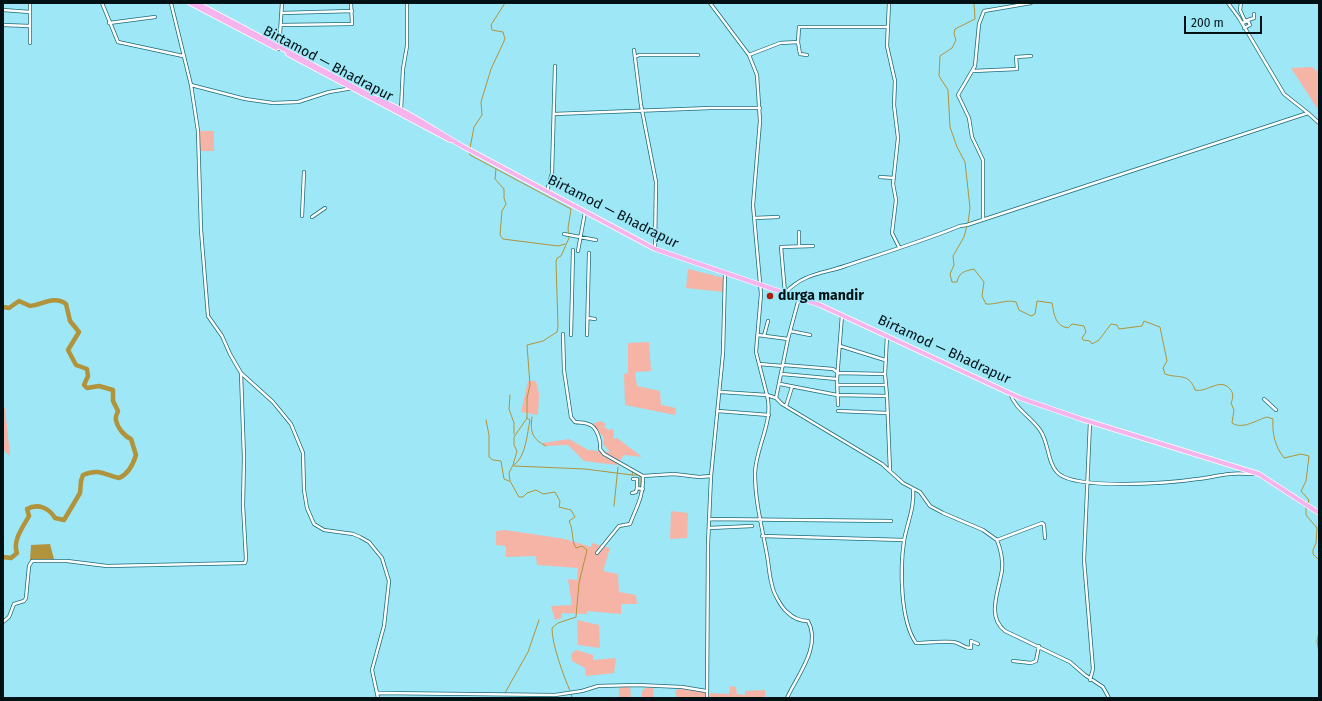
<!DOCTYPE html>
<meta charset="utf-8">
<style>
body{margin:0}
#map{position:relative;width:1322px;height:701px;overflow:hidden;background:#9de7f6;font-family:"Fira Sans",sans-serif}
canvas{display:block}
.frame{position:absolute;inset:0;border:4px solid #001115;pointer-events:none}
.scale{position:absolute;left:1184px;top:16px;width:78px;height:18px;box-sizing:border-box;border:2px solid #001115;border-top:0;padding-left:5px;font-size:12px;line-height:14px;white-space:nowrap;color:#001115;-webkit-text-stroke:3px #9de7f6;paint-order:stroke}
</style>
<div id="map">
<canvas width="1322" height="701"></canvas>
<div class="frame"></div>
<div class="scale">200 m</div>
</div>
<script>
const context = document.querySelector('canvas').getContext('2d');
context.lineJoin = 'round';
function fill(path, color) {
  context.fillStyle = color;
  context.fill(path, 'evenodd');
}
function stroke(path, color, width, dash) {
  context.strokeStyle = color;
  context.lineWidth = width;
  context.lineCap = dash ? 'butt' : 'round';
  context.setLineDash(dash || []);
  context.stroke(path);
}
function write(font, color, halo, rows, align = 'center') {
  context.font = font + ' "Fira Sans",sans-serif';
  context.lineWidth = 3;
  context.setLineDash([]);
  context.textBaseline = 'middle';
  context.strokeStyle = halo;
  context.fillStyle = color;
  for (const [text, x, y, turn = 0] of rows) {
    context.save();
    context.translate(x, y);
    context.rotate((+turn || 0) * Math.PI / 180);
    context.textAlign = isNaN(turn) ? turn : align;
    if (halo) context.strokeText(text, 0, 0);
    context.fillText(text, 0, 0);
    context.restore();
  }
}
const green = new Path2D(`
 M1312,67l7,6v38l-28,-43z
 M198,131h16v20h-15z
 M688,269l36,9v14l-38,-4z
 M649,342l2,29 -16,1 2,14 23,5 1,14 15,3 -1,7 -50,-10 -1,-31 4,-1v-30z
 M528,381h8l3,13 -1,21 -17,-3z
 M5,407l5,49 -7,-6v-40z
 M600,421l6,3 -2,2 4,4 5,-1 1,10 3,-1 25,19 -18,-2 -7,10 -33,-4 -16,-16 -25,1v-3l26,-4 19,11 22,2 -7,-8 1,-6 -12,-14z
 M671,511l17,2 -1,25 -17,1z
 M505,530l60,9 26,8 1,-4 18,5 -7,23 15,3 1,18 17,3 1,9h-16v10l-34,-3v3l-25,-1v5l-7,2 -4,-14 21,-1 -4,-26 9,1 1,-12 -41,-3 -1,-9 -30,1v-11l-10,-1v-14z
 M577,620l22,5 1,23 -22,-3z
 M576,650l17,5v5l23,-2 -2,15 -28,3 -1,-8 -13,-7 -1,-7z
 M630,685l1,13h-12v-10z
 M653,686l1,12h-13l2,-9z
 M730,686l6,1 1,7 8,1v-4l20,-1v8h-56l1,-5 19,1z
 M682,687l24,4 -1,7h-28l-2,-7z`);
const water = new Path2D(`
 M50,544l4,15 -24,2 1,-16z`);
const stream = new Path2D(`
 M470,148l4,-21 8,-12 -1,-13 10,-33 14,-30 -2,-7 -11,-2 -1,-5 14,-22
 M469,151l1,4 101,54 -3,19 1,10 -8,18 -4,2 -1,4 2,65 -1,5 -14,9 -16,4 3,40 -3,13v20l-13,19v8l3,6 -4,14 -4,8 1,8 9,16h4l4,-4 9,-3 7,4 12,-2 5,9 -1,6 12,3 4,7 -6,4c5,10 2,19 7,27l6,-2 5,4 -8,33 -3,34 -18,6 -6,5c0,17 11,46 18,63
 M496,169l-1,10 9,10v9l2,6 -4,7 -2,24 3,4 55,7 7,-2
 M968,223l2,-15 -5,-46 -8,-15 -7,-20 -2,-37 -9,-14 1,-20 12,-8 4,-8 -2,-6 1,-5 20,-10 -1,-16
 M967,226l-3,11 -11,19 1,9 -4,9 2,8h5c2,-10 8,-11 17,-13l10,13 -2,14 4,8c10,1 20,-5 30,-2l3,8 12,6 4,-2 2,-13 15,2c2,11 3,23 16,25l4,-4 12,2 2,6 -4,6 1,2 7,1 2,3 7,-4 12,-16 6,1 2,4 23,-3 2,-5 16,6 7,34 -4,7 2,6c13,5 24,-2 30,16 12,3 25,-13 35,-1 4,4 3,10 1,14l3,7 -2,13c11,7 24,-3 35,-6l6,2c-1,15 2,27 11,39l17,-4 8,2 -3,25 -5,10 8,9 -1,3
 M510,395l-1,14 5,14v11
 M532,417c-2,15 0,22 14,29
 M486,420l3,15v22l4,3 8,1 3,18 5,2
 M514,465c12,-8 13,-31 16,-45l-3,-2
 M514,466l71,3 47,6
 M633,471l-1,4h8v17
 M614,506l4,-39
 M1306,506v9l11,13 -1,15 -3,7v4l6,6
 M1319,632l-2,9 2,12
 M505,693l23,-41 11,-32
 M571,694l1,4`);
const river = new Path2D(`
 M3,307l6,1 10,-7 11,5c12,-1 24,-11 36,-2l4,17 9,11 -11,18 8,15 11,4 1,7 -4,9 3,3 12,-2 14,4v11l5,10c-1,3 -3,6 -2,9 1,7 8,16 15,19l5,16c-3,10 -8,19 -17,23 -15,-3 -19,-10 -36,-3l-2,6 -1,12 -16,27 -9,-2c-6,-10 -17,-15 -28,-9l2,7c-5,9 -17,25 -12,37l-6,5 -8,-1`);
const minor = new Path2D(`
 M102,3l16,39 65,14
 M171,3l20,82 7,46 3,99 7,86 14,20 8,18 11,19 32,29 18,22 12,29 1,37 3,18 7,16 10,6 29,4 7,3 9,5 13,16 7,23 -5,45 -12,44 6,28
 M710,3l39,52 8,20 3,46 -7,84 8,89 -5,58 11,43 9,3 6,6 100,60 21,19 17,9 10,14 13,7 40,17 14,10c4,10 6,20 5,30 -3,21 -16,46 3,61l65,31 15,13 18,12 6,11
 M889,3l-2,43 8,35 -1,24 4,33 -5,46 3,16 -4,33 7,14
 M1228,3l11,15 45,76 24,19
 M1241,3l-1,7 5,11 9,-3v-4
 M3,10l27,2
 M282,13l70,-2
 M109,23l46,-6
 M1242,23l6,-2 2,4 -6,3
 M3,25l27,1
 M281,25l71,-1 -1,-21
 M798,42l2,12 7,1
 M30,43v-40
 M279,49l3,-46
 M634,50l7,55 15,77 -1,67
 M749,55l31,-12 18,-1 1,-15h89
 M635,57l4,-2h59
 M973,71l44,-2 -1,-12 15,-1
 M191,85l54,14 28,4 25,-1 31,-10 24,-4
 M401,110l2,-41 4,-23v-43
 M554,114l157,-6h49
 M880,177l14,1
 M547,191l5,-18 3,-107
 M302,216l2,-44
 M312,217l13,-9
 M754,218l24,-1
 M983,219v-59l-11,-23 -3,-19 -11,-23 17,-29 4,-42 5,-13 47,-8
 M564,234l32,6
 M799,246v-14
 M578,251l7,-39
 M785,293c19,-20 37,-19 60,-27 39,-13 78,-25 115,-40l7,-1 341,-112 11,10
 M785,293l-4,-46 32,-1
 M588,318l7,1
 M790,331l20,4
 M563,334l1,36 7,47 4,5c4,1 9,0 13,2 9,2 13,17 12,25l4,5 39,22c0,23 -6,29 -13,48l-11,2 -22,27
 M571,335l2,-85
 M587,335l2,-82
 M758,335l30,4 11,-41
 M764,336l4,-15
 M840,346l45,14
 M759,364l24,2
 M783,365l50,4 5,4 47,1
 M782,374l55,5
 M780,384l57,11 50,1 -2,-22 2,-38
 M837,385h48
 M721,392l46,3c7,27 -11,51 -12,78 0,28 7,54 12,82 2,10 2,20 5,30 1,7 9,22 15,27 6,6 13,9 21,9 14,25 -11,55 -21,77
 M1010,393c5,16 20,23 30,37 9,12 7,34 19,44 20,16 112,9 138,5 11,-1 22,-4 33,-5 8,-1 17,0 25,0
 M887,396l3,75
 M776,398l12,-59
 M1264,399l12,11
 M838,405l-1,-26 5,-64
 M786,406l6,-19
 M718,411l51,4
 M838,411l50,2
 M1090,422l-6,138 9,109 -3,11
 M643,476l31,-2 25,3 12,-1
 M633,479h4v9
 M913,489c2,18 -6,34 -9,52 -4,27 -4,79 12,102 9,0 35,-3 41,0 6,2 7,5 14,5v-7l7,3
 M632,493l4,-1 1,-4 6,1
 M709,519l182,2
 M709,528l43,-2
 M762,536l142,4
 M997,540l45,-17 2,2 1,13
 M3,622l6,-5 5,-13 10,-3 2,-3 3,-32 3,-5h35l40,5 138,-3 1,-4 -3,-54 1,-47 -3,-85
 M1013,661l18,2 5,-2 3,-15
 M378,693l177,2 27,-4 16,-5 39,-1 45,2 24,4
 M707,698l1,-154 3,-68 12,-123 2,-80`);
const primary = new Path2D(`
 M190,3l86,45
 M197,3l176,94c32,12 60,32 89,49l193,103 165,56 200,93 61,21 178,55 60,39
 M288,54l162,86`);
const markers = [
 [770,296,4,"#ad1e0b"]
];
const streetNames = [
 ["Birtamod — Bhadrapur",328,64,28],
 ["Birtamod — Bhadrapur",613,212,27],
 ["Birtamod — Bhadrapur",944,350,25]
];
const poiNames = [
 ["durga mandir",778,296]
];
fill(green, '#f6b4a7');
fill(water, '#b0933b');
stroke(stream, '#b0933b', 1);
stroke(river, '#b0933b', 4.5);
stroke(minor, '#1c6b78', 4);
stroke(primary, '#fff', 5.5);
stroke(minor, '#fff', 2.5);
stroke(primary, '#f6b4ef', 4);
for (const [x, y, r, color] of markers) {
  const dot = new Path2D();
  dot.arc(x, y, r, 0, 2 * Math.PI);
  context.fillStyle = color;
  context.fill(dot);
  stroke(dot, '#9de7f6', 1.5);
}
write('14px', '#001115', '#9de7f6', streetNames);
write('bold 14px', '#001115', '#9de7f6', poiNames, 'left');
</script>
